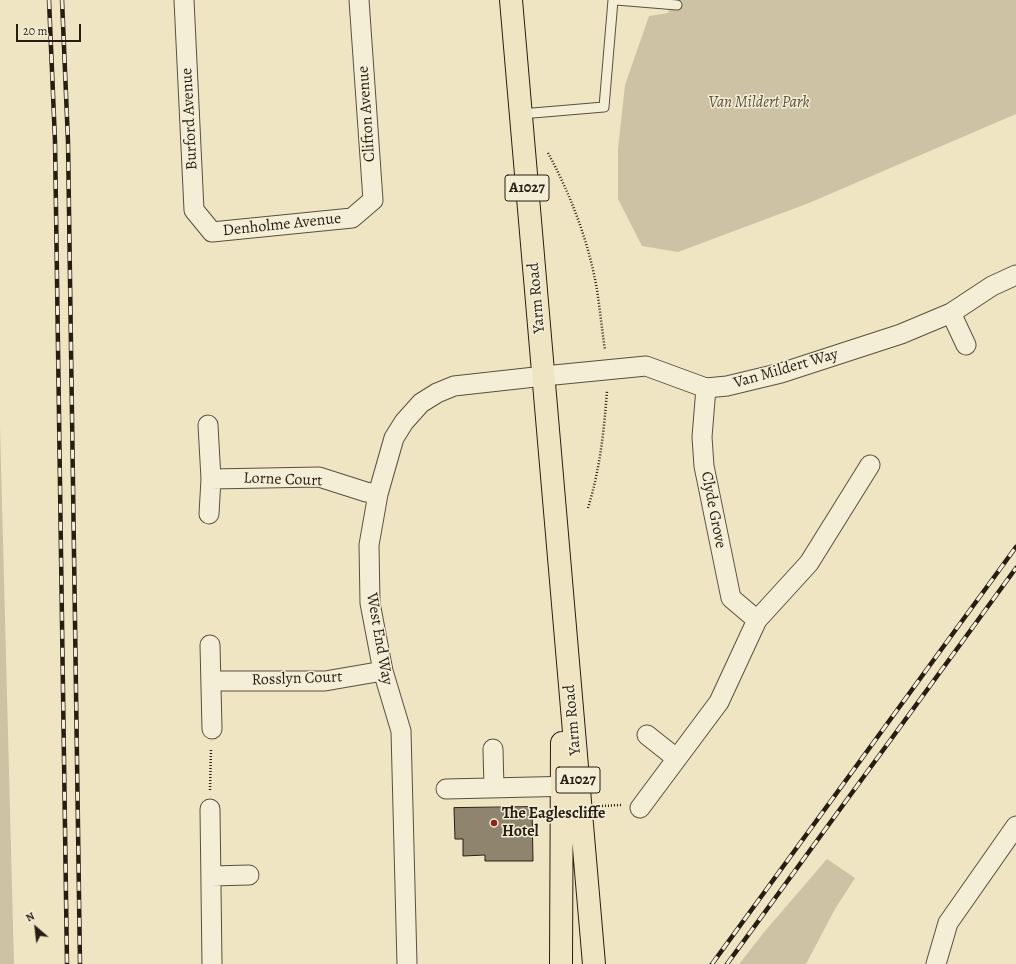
<!DOCTYPE html>
<style>
body{margin:0}
#map{position:relative;width:1016px;height:964px;overflow:hidden;background:#efe5c2;font-family:Alegreya,serif}
canvas{display:block}
.north{position:absolute;left:16px;top:908px;width:40px;height:40px;-webkit-text-stroke:3px #f5eed7;paint-order:stroke;rotate:332deg;font-size:11px;font-weight:700;line-height:16px;text-align:center;color:#271d13}
.north::after{content:'';display:block;margin:auto;width:14px;height:18px;background:#271d13;clip-path:polygon(50% 0,100% 100%,50% 72%,0 100%)}
.scale{position:absolute;left:16px;top:24px;width:65px;height:18px;box-sizing:border-box;border:2px solid #271d13;border-top:0;padding-left:5px;font-size:12px;line-height:14px;white-space:nowrap;color:#271d13;-webkit-text-stroke:3px #f5eed7;paint-order:stroke}
</style>
<div id="map">
<canvas width="1016" height="964"></canvas>
<div class="north">N</div>
<div class="scale">20 m</div>
</div>
<script>
const context = document.querySelector('canvas').getContext('2d');
context.lineJoin = 'round';
function fill(path, color) {
  context.fillStyle = color;
  context.fill(path, 'evenodd');
}
function stroke(path, color, width, dash) {
  context.strokeStyle = color;
  context.lineWidth = width;
  context.lineCap = dash ? 'butt' : 'round';
  context.setLineDash(dash || []);
  context.stroke(path);
}
function write(font, color, halo, rows, align = 'center') {
  context.font = font + ' Alegreya,serif';
  context.lineWidth = 3;
  context.setLineDash([]);
  context.textBaseline = 'middle';
  context.strokeStyle = halo;
  context.fillStyle = color;
  for (const [text, x, y, turn = 0] of rows) {
    context.save();
    context.translate(x, y);
    context.rotate((+turn || 0) * Math.PI / 180);
    context.textAlign = isNaN(turn) ? turn : align;
    if (halo) context.strokeText(text, 0, 0);
    context.fillText(text, 0, 0);
    context.restore();
  }
}
const green = new Path2D(`
 M671,0h345v114l-207,89 -131,49 -36,-6 -24,-47v-50l7,-64 24,-69 19,-3z
 M0,425l14,539h-14z
 M827,859l28,19 -20,31 -29,55h-67l26,-33z`);
const building = new Path2D(`
 M532,807l1,54h-48v-6l-22,1v-17h-8l-1,-31z`);
const path = new Path2D(`
 M548,153c23,42 41,90 49,137 3,20 5,40 8,60
 M588,508c12,-39 16,-77 19,-117
 M210,790l1,-41
 M602,806l19,-1`);
const lane = new Path2D(`
 M616,0l61,5
 M521,114l83,-7 9,-107`);
const street = new Path2D(`
 M184,0l10,210 18,22 140,-14 21,-18 -14,-200
 M951,313l15,32
 M706,388l-4,49 2,29 27,132 26,22
 M208,425l3,54 -2,35
 M211,479l108,-2 47,15 12,2
 M210,645l2,84
 M211,681h114l58,-10
 M647,735l29,23
 M493,749l1,39
 M446,789l130,-3
 M640,808l79,-106 38,-82 52,-57 61,-98
 M210,809l2,155
 M211,876l38,-1
 M407,964l-6,-233 -18,-60 -13,-68 -1,-58 9,-51 16,-56 10,-16 17,-19 16,-10 17,-7 90,-10 102,-10 60,22 21,-2 54,-13 120,-39 50,-21 41,-27 24,-11
 M936,964l12,-41 68,-97`);
const primary = new Path2D(`
 M511,0l83,964
 M561,964l1,-221`);
const rail = new Path2D(`
 M49,0l6,141 12,823
 M62,0l6,141 12,823
 M712,964l304,-417
 M727,964l289,-396`);
const markers = [
 [494,823,4,"#8f2418"]
];
const shields = [
 [527,188,44],
 [578,780,44]
];
const shieldNames = [
 ["A1027",527,188],
 ["A1027",578,780]
];
const parkNames = [
 ["Van Mildert Park",759,103]
];
const streetNames = [
 ["Clifton Avenue",367,114,-94],
 ["Burford Avenue",190,119,-93],
 ["Denholme Avenue",282,225,-6],
 ["Yarm Road",537,298,-95],
 ["Van Mildert Way",786,369,-16],
 ["Lorne Court",283,480,2],
 ["Clyde Grove",713,510,79],
 ["West End Way",379,639,80],
 ["Rosslyn Court",297,679,-2],
 ["Yarm Road",573,720,-95]
];
const poiNames = [
 ["The Eaglescliffe",502,814],
 ["Hotel",502,832]
];
fill(green, '#cdc3a4');
fill(building, '#8f856e');
stroke(building, '#271d13', 1);
stroke(lane, '#594f3f', 11);
stroke(street, '#594f3f', 21);
stroke(primary, '#271d13', 24);
stroke(path, '#271d13', 2.5, [1, 2]);
stroke(lane, '#f5eed7', 9);
stroke(street, '#f5eed7', 19);
stroke(primary, '#efe5c2', 22);
stroke(rail, '#271d13', 4.5);
stroke(rail, '#f5eed7', 3, [9]);
for (const [x, y, r, color] of markers) {
  const dot = new Path2D();
  dot.arc(x, y, r, 0, 2 * Math.PI);
  context.fillStyle = color;
  context.fill(dot);
  stroke(dot, '#f5eed7', 1.5);
}
for (const [x, y, w] of shields) {
  const box = new Path2D();
  box.roundRect(x - w / 2, y - 13, w, 26, 3);
  context.fillStyle = '#f5eed7';
  context.fill(box);
  stroke(box, '#271d13', 1);
}
write('bold 15px', '#271d13', null, shieldNames);
write('italic 16px', '#594f3e', '#f5eed7', parkNames);
write('16px', '#271d13', '#f5eed7', streetNames);
write('bold 16px', '#271d13', '#f5eed7', poiNames, 'left');
</script>
